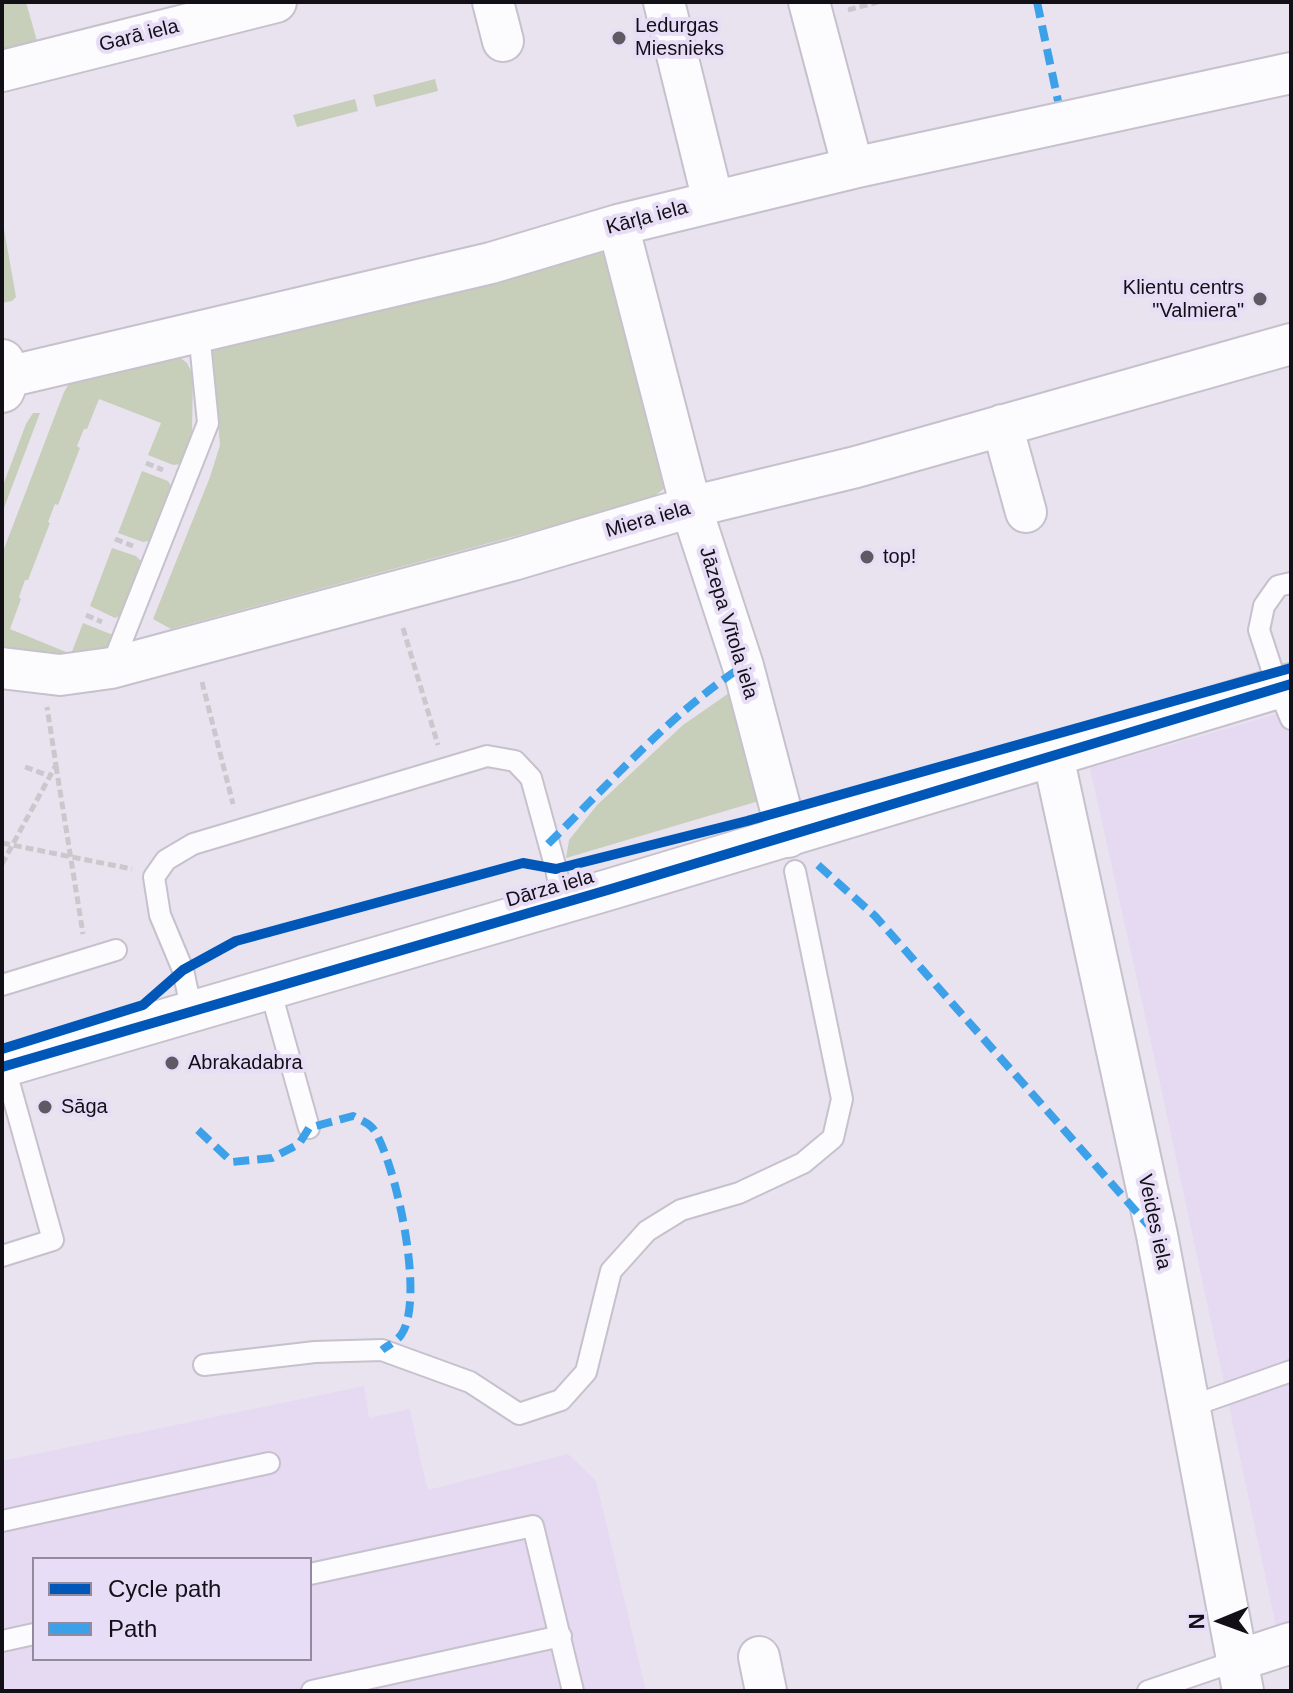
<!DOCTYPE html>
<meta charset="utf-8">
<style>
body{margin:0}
#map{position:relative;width:1293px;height:1693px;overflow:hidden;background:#e9e3f0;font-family:Helvetica,sans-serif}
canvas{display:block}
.frame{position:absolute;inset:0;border:4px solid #130f17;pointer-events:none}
.legend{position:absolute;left:32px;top:1557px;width:280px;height:104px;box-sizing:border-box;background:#e8ddf6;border:2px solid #938b9d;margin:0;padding:10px 14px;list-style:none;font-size:24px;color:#130f17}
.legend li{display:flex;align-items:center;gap:16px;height:40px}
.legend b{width:40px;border:2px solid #938b9d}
.north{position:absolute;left:1181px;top:1581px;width:80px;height:80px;-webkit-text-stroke:6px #e8ddf6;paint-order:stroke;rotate:269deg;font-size:22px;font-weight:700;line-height:32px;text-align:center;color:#130f17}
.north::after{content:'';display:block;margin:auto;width:28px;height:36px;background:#130f17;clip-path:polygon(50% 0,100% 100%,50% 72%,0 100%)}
</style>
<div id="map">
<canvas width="1293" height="1693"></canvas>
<div class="frame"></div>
<ul class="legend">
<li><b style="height:10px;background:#0057b8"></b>Cycle path</li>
<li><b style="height:10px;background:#3da1ea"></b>Path</li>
</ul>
<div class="north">N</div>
</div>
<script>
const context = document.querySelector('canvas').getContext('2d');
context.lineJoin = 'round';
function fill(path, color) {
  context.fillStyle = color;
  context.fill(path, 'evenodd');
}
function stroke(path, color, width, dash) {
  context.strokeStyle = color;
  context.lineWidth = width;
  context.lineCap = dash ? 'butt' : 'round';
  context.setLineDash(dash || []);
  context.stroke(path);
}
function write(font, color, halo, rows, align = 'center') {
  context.font = font + ' Helvetica,sans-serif';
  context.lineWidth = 8;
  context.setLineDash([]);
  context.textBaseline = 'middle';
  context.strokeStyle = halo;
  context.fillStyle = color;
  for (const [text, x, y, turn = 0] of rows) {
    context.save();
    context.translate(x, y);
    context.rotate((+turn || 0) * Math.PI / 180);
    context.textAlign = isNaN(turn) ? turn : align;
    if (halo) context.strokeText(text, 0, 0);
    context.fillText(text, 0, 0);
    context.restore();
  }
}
const built = new Path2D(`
 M1291,710v916l-14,5 -118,-553 -69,-310z
 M364,1386l5,32 41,-9 10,50 8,31 140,-36 28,27 50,210h-644v-230zM34,1559h276v100h-276z`);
const green = new Path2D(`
 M2,2h24l11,39 -35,9z
 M435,79l3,12 -62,16 -3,-12z
 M355,99l3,12 -61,16 -4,-12z
 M2,218l14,79 -4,4 -10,2z
 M598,252l15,5 58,217 -6,14 -16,12 -478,129 -18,-10 57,-142 10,-32 -9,-102z
 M178,356l9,7 6,12 -1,57 -11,32 -8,1 -25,-10 13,-32 -62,-24 -12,30h-3l-7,17 3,2 -22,57 -3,-1 -7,18 2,1 -22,57h-3l-6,17 2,2 -11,30 61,25 12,-31 30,12 -4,10 -13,13 -94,2v-106l62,-162 6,-10z
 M33,413h7l-38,100v-25l24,-64z
 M142,471l26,10 3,5 -22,55 -6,1 -25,-9z
 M112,548l24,8 5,5 -19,54 -7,3 -25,-12z
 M729,693l25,82 5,26 -193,57 3,-18 28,-35 86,-80z`);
const path = new Path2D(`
 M848,10l30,-8
 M146,463l17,7
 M115,539l18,7
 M86,615l16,7
 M403,628l35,117
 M202,682l31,122
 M56,766l27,168
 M25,767l25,9
 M2,843l130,26
 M2,864l54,-99 -9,-58`);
const service = new Path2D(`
 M1291,583l-13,3 -14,20 -5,24 19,58 13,31
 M111,668l97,-245 -9,-91
 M2,985l114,-35
 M270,989l39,139
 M192,1012l-9,-42 -23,-55 -6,-38 12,-17 27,-16 294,-88 28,5 16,17 25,91 7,35
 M2,1256l51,-16 -50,-179
 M204,1365l111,-13 67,-2 88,32 49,32 42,-14 25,-28 25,-101 36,-40 34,-21 58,-17 64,-30 30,-25 9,-39 -47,-228
 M1189,1407l102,-36
 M2,1521l267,-58
 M310,1574l223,-48 40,165
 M2,1641l32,-7
 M312,1691l249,-55
 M1148,1691l88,-30`);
const minor = new Path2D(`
 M493,2l10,39
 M664,2l49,199
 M809,2l44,166
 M2,71l274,-69
 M618,225l73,282 52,159 45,171
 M7,377l484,-114 127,-38 235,-57 438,-95
 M1002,425l24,87
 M2,668l58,7 51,-7 402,-108 178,-53 165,-40 435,-123
 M1053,756l104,479 86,456
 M2,1067l609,-178 680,-205
 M759,1657l7,34
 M1236,1661l55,-18`);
const tertiary = new Path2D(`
 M2,362l5,15 -5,13`);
const quiet = new Path2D(`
 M1037,2l21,99
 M548,844c62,-61 122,-130 195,-178
 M818,865l57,51 282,319
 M198,1130l34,32 40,-4 27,-14 10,-16 44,-12c7,4 17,7 21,14 22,34 52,170 27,205 -4,6 -14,11 -19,15`);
const cycleway = new Path2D(`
 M2,1049l141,-44 40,-35 53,-29 287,-78 33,6 191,-48 544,-153
 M2,1067l609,-178 680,-205`);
const markers = [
 [619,38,8,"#5e5963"],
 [1260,299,8,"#5e5963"],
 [867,557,8,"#5e5963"],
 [172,1063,8,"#5e5963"],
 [45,1107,8,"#5e5963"]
];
const poiNames = [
 ["Ledurgas",635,26],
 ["Miesnieks",635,49],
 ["Klientu centrs",1244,288,"right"],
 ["\"Valmiera\"",1244,311,"right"],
 ["top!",883,557],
 ["Abrakadabra",188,1063],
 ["Sāga",61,1107]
];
const streetNames = [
 ["Garā iela",139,36,-14],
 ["Kārļa iela",647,218,-15],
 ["Miera iela",648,520,-16],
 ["Jāzepa Vītola iela",728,623,73],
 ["Dārza iela",550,889,-16],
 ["Veides iela",1154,1222,78]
];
fill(built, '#e5daf2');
fill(green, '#c7cfbb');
stroke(service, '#c6c1cc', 24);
stroke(minor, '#c6c1cc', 44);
stroke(tertiary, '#c6c1cc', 48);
stroke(path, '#cac8cc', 5, [8, 4]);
stroke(service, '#fcfbfd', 20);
stroke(minor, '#fcfbfd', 40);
stroke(tertiary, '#fcfbfd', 44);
stroke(quiet, '#3da1ea', 8, [16, 8]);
stroke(cycleway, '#0057b8', 10);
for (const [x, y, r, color] of markers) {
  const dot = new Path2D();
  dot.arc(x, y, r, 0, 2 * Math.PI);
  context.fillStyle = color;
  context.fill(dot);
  stroke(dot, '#e8ddf6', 3);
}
write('20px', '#130f17', '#e8ddf6', poiNames, 'left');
write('20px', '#130f17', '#e8ddf6', streetNames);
</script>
